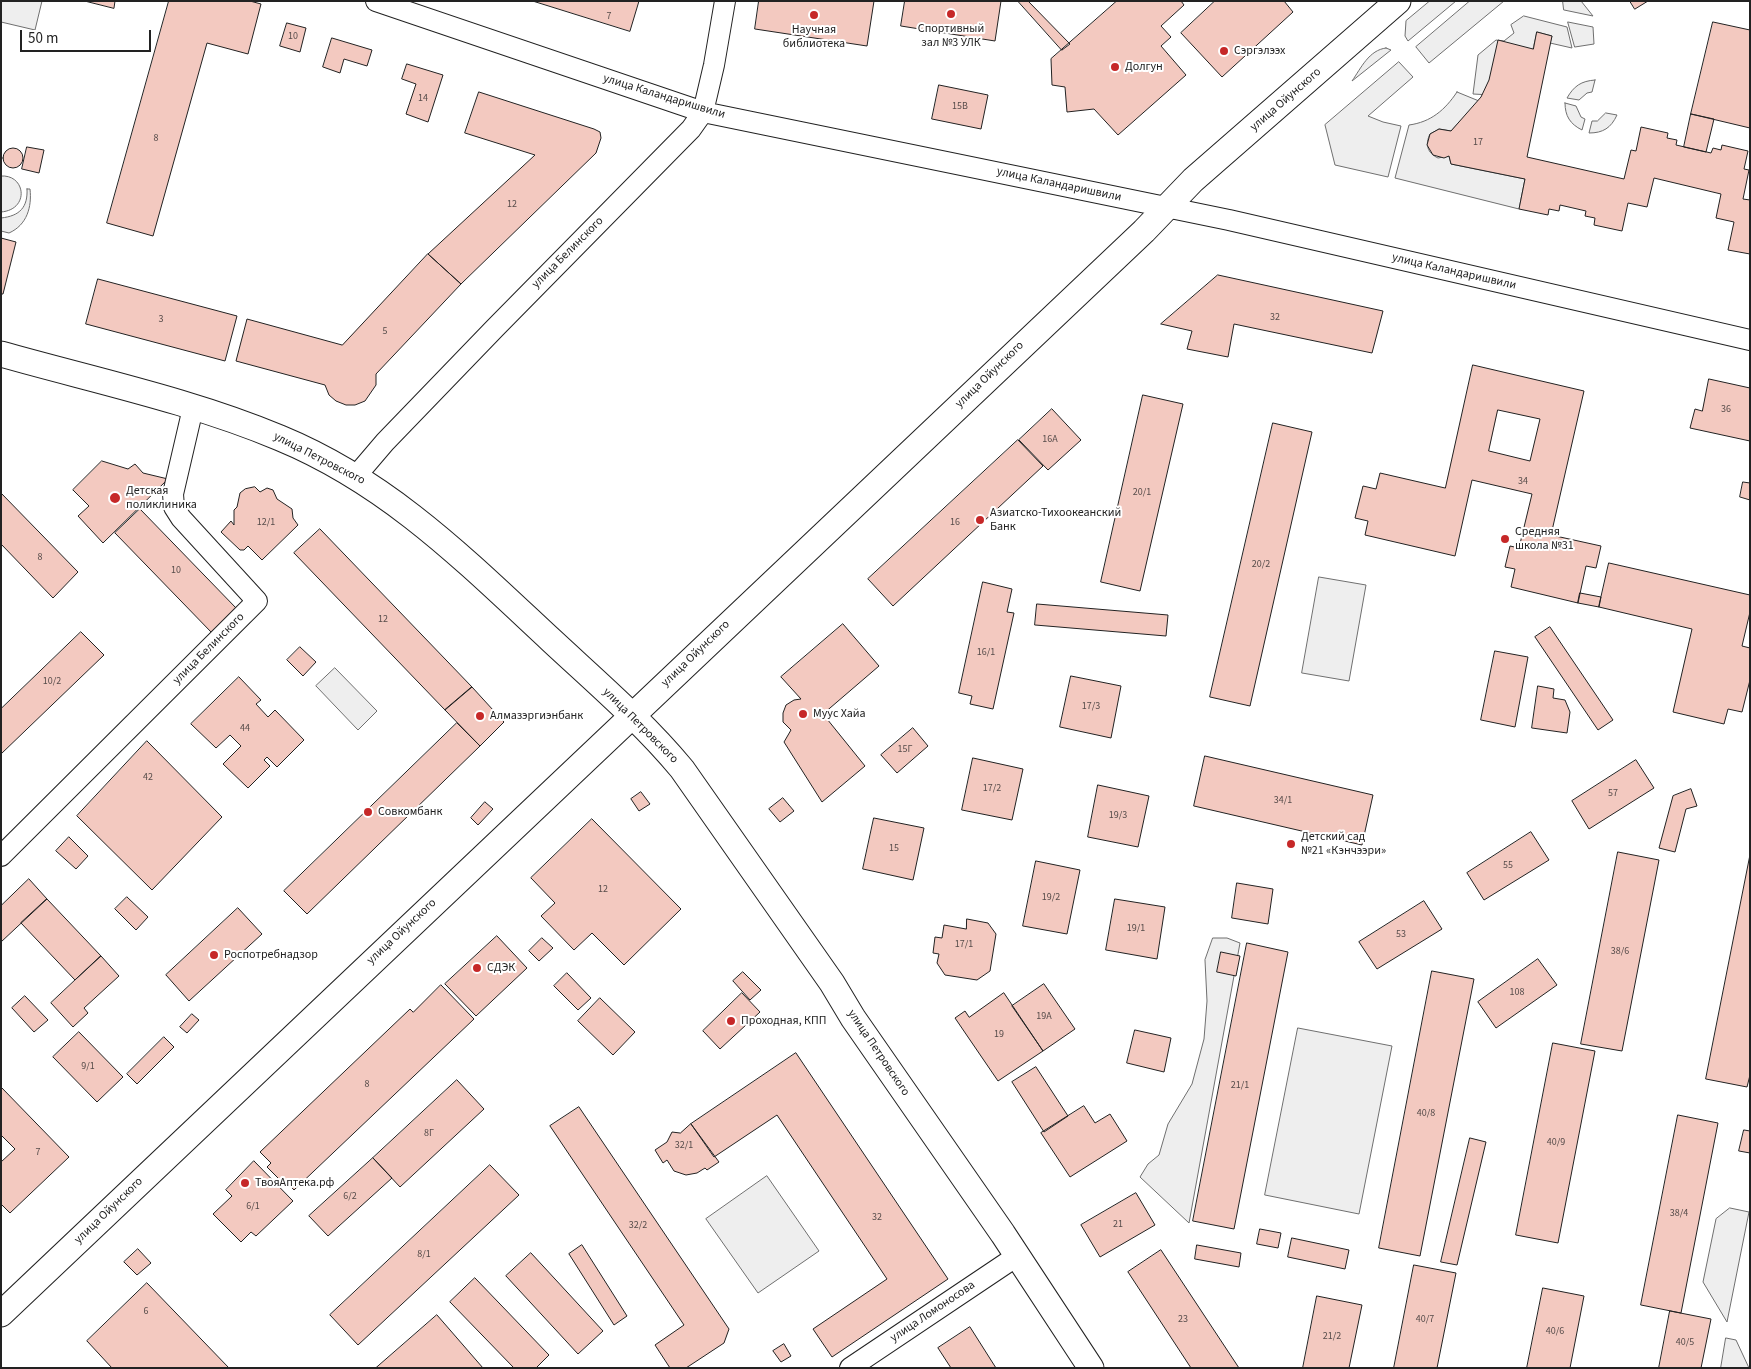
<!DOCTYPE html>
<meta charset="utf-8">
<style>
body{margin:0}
#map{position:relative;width:1751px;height:1369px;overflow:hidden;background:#fff;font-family:"Source Sans 3",sans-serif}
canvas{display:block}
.frame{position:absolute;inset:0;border:2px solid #222;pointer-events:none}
.scale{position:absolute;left:20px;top:30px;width:131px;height:22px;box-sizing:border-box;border:2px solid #222;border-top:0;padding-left:6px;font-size:15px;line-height:18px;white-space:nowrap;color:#222;-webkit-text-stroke:4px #fff;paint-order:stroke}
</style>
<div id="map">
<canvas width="1751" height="1369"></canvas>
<div class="frame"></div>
<div class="scale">50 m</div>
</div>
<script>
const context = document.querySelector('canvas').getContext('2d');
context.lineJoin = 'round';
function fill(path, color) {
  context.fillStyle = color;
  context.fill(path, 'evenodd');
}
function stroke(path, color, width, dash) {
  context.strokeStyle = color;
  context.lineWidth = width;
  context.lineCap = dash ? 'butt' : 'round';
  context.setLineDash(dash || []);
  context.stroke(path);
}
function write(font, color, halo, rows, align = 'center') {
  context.font = font + ' "Source Sans 3",sans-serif';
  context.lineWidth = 4;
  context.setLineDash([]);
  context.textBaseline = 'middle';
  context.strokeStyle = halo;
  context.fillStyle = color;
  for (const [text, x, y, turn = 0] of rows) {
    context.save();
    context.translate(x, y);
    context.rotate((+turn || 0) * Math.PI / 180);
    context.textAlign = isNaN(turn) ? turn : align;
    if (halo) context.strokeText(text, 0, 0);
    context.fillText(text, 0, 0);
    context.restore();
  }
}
const green = new Path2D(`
 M1,1h41l-7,29 -34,-8z
 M1430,1h26l-48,40 -3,-5 1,-15z
 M1470,1h34l-75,62 -13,-16z
 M1563,1h18l12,15 -29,-6z
 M1524,16l43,11 5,21 -22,-5 2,-7 -15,-4 -4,17 -41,46 -19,-1 5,-39 18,-15 8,1 10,-8 -3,-8z
 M1568,22l25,5 1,17 -19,3z
 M1386,48l5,2 -39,31c9,-13 17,-31 34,-33z
 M1399,62l14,15 -45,39 15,6 18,4 -13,51 -53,-12 -10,-40z
 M1595,80l-3,12 -5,1 -8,7 -12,-2c7,-12 14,-17 28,-18z
 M1457,92l22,9 -28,30 -12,-2 -9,5c-5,10 -3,19 8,24l11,-2 2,8 74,15 -6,30 -124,-31 14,-53c22,-3 36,-15 48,-33z
 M1565,103l11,3 5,11 4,2 -3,11c-12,-6 -17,-14 -17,-27z
 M1606,113l11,2c-6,13 -14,18 -28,18l3,-12h5z
 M1,176c25,-2 29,34 0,36z
 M27,189h3c2,18 -3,36 -21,44l-8,-2v-13c19,-2 27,-11 26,-29z
 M1319,577l47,8 -17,96 -47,-8z
 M335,668l42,43 -19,19 -42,-44z
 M1213,938h14l13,5 -51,280 -49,-46 8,-13 11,-9 9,-31 24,-40 12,-45 3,-38 -2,-41z
 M1298,1028l94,18 -33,168 -94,-19z
 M767,1176l52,75 -61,42 -52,-74z
 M1730,1208l19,4 -22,110 -24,-40 13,-63z
 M1726,1338l10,2 13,28h-28z`);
const building = new Path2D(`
 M85,1h30l-1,7z
 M169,1h81l11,3 -13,50 -41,-11 -54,193 -46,-13z
 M533,1h106l-9,30z
 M759,1h115l-7,45 -112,-17z
 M905,1h96l-6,40 -94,-15z
 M1018,1h10l42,43 -8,6z
 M1117,1h64l3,4 -23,21 10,11 -10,9 25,29 -68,60 -24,-26 -27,3 -2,-25 -13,-2 -1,-26z
 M1215,1h69l9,11 -71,65 -41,-44z
 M1630,1h18l-13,8z
 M1713,22l37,8v98l-59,-14z
 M287,23l19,5 -6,24 -20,-6z
 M1537,32l15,4 -25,121 97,22 7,-29 5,1 5,-24 27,6 -1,5 10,2 -1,5 35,8 2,-5 8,2 1,-5 26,6 -4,18 5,1 -6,29 7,1v54l-22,-4 6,-28 -18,-4 5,-24 -67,-16 -7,29 -19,-4 -6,28 -28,-6 1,-7 -10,-2 1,-5 -26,-6 -1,6 -10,-2 -1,6 -29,-6 6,-30 -74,-15 -2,-8 -5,2 -11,-3 -6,-10 3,-11 9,-5 12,2 30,-34 8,-17 9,-40 35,9z
 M332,38l40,12 -5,16 -23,-7 -4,14 -17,-6z
 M407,64l36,11 -15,47 -22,-8 10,-30 -14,-5z
 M939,85l49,10 -7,34 -49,-10z
 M479,92l115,37 6,3 1,6 -5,15 -135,131 -33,-30 107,-99 -70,-22z
 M1691,114l23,5 -8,33 -22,-5z
 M27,147l17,3 -5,23 -17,-4z
 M3 158a10 10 0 1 1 20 0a10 10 0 1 1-20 0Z
 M1,238l15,4 -13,52h-2z
 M428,254l33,30 -85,90v11l-11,16 -10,4h-9l-10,-4 -7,-6 -4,-10 -89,-24 11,-42 95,26z
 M1218,275l165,36 -11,42 -138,-29 -6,33 -41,-8 5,-18 -31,-7z
 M98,279l139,37 -12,45 -139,-37z
 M1473,365l111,26 -33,144 50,11 -5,22 -10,-2 -8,37 -67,-16 4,-18 -10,-2 5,-21 9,2 13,-54 -60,-14 -17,76 -90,-21 3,-14 -13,-3 8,-32 13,3 4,-16 65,15zM1498,410l42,9 -10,42 -41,-10z
 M1709,379l41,9v53l-60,-13 5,-19 7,2z
 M1143,395l40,9 -43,187 -39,-9z
 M1052,409l29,31 -33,30 -29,-30z
 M1273,423l39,9 -62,274 -40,-9z
 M1018,440l25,26 -150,140 -25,-27z
 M102,461l26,8 7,-5 8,9 25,6 -65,64 -25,-27 11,-10 -16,-16z
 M1743,482l7,1v17l-10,-3z
 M255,487l5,5 7,-4 6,2 4,9 15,10 1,9 5,7 -36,35 -14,-14 -4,4h-4l-19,-18 10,-11 3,4v-15l3,-3 3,-14 5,-4z
 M1,493l77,79 -25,26 -52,-54z
 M140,509l97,100 -25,24 -97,-100z
 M320,529l152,158 -27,23 -151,-157z
 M1609,563l141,32v17l-8,34 8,2v32l-8,32 -14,-3 -4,15 -51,-12 19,-83 -93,-22z
 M983,582l29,7 -5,23 7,1 -21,96 -23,-5 2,-8 -13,-3z
 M1580,593l21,4 -2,10 -21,-4z
 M1037,604l131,11 -2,21 -131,-11z
 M843,624l36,42 -56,48 42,52 -43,36 -38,-60 7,-12 -8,-8v-9l3,-8 8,-5 7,-1 -20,-22z
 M1550,627l63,93 -15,10 -63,-93z
 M81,632l23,23 -103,99v-45z
 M300,647l16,15 -13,14 -16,-16z
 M1495,651l33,6 -13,70 -34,-7z
 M1071,676l50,10 -10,52 -51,-11z
 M239,677l22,23 -5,4 12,13 7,-7 29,30 -27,27 -10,-10 -3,3 6,6 -22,22 -25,-24 18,-18 -11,-11 -14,13 -25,-24z
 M1538,686l16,3 -1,9 12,2 5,12 -3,21 -35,-5z
 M472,687l32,35 -24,24 -35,-36z
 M457,723l23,23 -173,168 -23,-23z
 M913,728l15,18 -31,27 -16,-18z
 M147,741l75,76 -70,73 -75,-74z
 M1205,756l168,39 -11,50 -168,-39z
 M973,758l50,11 -11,51 -50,-10z
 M1636,760l18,28 -65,41 -17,-28z
 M1098,785l51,11 -11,51 -50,-10z
 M1691,789l6,17 -11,3 -11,43 -16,-4 14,-52z
 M641,792l9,12 -11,7 -8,-12z
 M783,798l11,13 -14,11 -11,-13z
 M485,802l8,7 -15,16 -7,-7z
 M874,818l50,10 -11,52 -50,-11z
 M592,819l89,90 -57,56 -32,-32 -18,17 -33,-34 14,-13 -24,-25z
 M1531,832l18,28 -65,40 -17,-27z
 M69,837l19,19 -12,13 -20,-18z
 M1618,852l41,8 -37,191 -41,-7z
 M1750,855v220l-3,12 -41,-8z
 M1036,861l44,9 -13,64 -44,-8z
 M29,879l18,20 -46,43v-36z
 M1237,883l36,6 -5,35 -36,-6z
 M127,897l21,20 -12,13 -21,-21z
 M47,899l54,57 -26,24 -54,-57z
 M1115,899l50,8 -8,52 -51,-9z
 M1424,901l18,28 -65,40 -18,-27z
 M238,908l24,26 -73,67 -23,-26z
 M967,919l21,4 8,11 -6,37 -13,9 -32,-5 -8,-12 2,-9 -6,-1 2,-16 7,1 2,-13 22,4z
 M497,936l30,32 -51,48 -31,-32z
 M542,938l11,10 -14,13 -10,-10z
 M1247,943l41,9 -54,277 -41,-8z
 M1221,952l19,4 -4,20 -19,-4z
 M101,956l18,20 -35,32 4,5 -15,14 -22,-24z
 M1538,959l19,26 -61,43 -18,-26z
 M1432,971l42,8 -54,277 -41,-8z
 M743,972l18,18 -11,10 -17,-19z
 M567,973l24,25 -13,12 -24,-24z
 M1044,984l31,45 -32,22 -31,-45z
 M441,985l33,34 -180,171 -11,-12 -2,3 -14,-14 4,-4 -11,-11 150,-143 3,3z
 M742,993l18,19 -40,37 -17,-18z
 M1004,993l39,58 -45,30 -43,-63 10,-7 4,6z
 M25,996l23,24 -14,12 -22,-24z
 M600,998l35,34 -22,23 -35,-34z
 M192,1014l7,6 -12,13 -7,-6z
 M1135,1030l36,8 -7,34 -37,-9z
 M79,1032l44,45 -26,25 -44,-45z
 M164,1037l10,10 -37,37 -10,-10z
 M1553,1043l42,8 -37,192 -42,-8z
 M796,1053l152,226 -116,78 -19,-28 74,-50 -110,-164 -63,42 -23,-33z
 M1036,1067l32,49 -24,16 -32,-50z
 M457,1080l27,29 -84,78 -27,-29z
 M1,1087l68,70 -59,56 -9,-9v-42l14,-13 -14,-14z
 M1084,1106l11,17 15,-9 17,27 -57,36 -29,-44z
 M579,1107l150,222 -5,14 -38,25h-16l-15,-23 29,-20 -134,-199z
 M1678,1115l40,8 -37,190 -40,-8z
 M691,1124l28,38 -12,8 -2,-2 -8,5 -11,2 -12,-4 -7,-11 -4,3 -8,-13 12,-8 5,-10 8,1z
 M1744,1130l6,1v22l-11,-2z
 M1470,1138l16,4 -29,123 -16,-3z
 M373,1158l19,20 -64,58 -19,-20z
 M254,1161l39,40 -37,35 -5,-4 -10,10 -28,-28 19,-18 -6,-6z
 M490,1165l29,30 -161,150 -28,-30z
 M1136,1193l19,32 -55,32 -19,-32z
 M1260,1229l21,4 -3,15 -21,-4z
 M1292,1238l57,12 -4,19 -57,-12z
 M582,1245l45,71 -13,9 -45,-71z
 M1197,1245l44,8 -2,14 -44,-8z
 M138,1249l13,14 -14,12 -13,-13z
 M1161,1250l78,118h-48l-63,-96z
 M531,1253l72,78 -25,23 -72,-78z
 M1414,1265l42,8 -19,95h-43z
 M475,1278l74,77 -13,13h-22l-64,-66z
 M147,1283l82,85h-117l-25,-27z
 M1543,1288l41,8 -14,72h-43z
 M1317,1296l45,9 -13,63h-46z
 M1670,1311l41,8 -10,49h-42z
 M437,1315l46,53h-107z
 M970,1327l26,41h-45l-13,-20z
 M784,1344l7,12 -10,6 -8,-11z`);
const minor = new Path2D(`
 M376,1l327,111 526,108 521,120
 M356,476l29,-34 110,-114 196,-199 12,-17 11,-47 11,-64
 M1,856l256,-255 -76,-83 -7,-11 -1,-13 20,-86
 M850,1368l167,-112`);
const major = new Path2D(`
 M1,354c92,26 191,47 279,84 109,45 186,123 271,202 44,41 92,82 131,129l150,214 21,35 150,216 88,134
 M1,1314l1143,-1083 49,-51 205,-179`);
const markers = [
 [951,14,5,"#c62828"],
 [814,15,5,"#c62828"],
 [1224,51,5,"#c62828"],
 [1115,67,5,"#c62828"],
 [115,498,6,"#c62828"],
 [980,520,5,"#c62828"],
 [1505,539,5,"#c62828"],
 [803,714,5,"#c62828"],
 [480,716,5,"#c62828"],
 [368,812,5,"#c62828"],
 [1291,844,5,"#c62828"],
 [214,955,5,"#c62828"],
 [477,968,5,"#c62828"],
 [731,1021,5,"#c62828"],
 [245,1183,5,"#c62828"]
];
const numberNames = [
 ["7",609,17],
 ["10",293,37],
 ["14",423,99],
 ["15В",960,107],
 ["8",156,139],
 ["17",1478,143],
 ["12",512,205],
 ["32",1275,318],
 ["3",161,320],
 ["5",385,332],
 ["36",1726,410],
 ["16А",1050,440],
 ["34",1523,482],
 ["20/1",1142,493],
 ["12/1",266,523],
 ["16",955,523],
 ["8",40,558],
 ["20/2",1261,565],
 ["10",176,571],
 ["12",383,620],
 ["16/1",986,653],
 ["10/2",52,682],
 ["17/3",1091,707],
 ["44",245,729],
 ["15Г",905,750],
 ["42",148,778],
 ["17/2",992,789],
 ["57",1613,794],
 ["34/1",1283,801],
 ["19/3",1118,816],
 ["15",894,849],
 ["55",1508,866],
 ["12",603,890],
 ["19/2",1051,898],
 ["19/1",1136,929],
 ["53",1401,935],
 ["17/1",964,945],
 ["38/6",1620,952],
 ["108",1517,993],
 ["19А",1044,1017],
 ["19",999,1035],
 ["9/1",88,1067],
 ["8",367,1085],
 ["21/1",1240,1086],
 ["40/8",1426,1114],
 ["8Г",429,1134],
 ["40/9",1556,1143],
 ["32/1",684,1146],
 ["7",38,1153],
 ["6/2",350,1197],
 ["6/1",253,1207],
 ["38/4",1679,1214],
 ["32",877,1218],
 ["21",1118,1225],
 ["32/2",638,1226],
 ["8/1",424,1255],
 ["6",146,1312],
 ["23",1183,1320],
 ["40/7",1425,1320],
 ["40/6",1555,1332],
 ["21/2",1332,1337],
 ["40/5",1685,1343]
];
const poiNames = [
 ["Спортивный",951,29,"center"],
 ["зал №3 УЛК",951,43,"center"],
 ["Научная",814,30,"center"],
 ["библиотека",814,44,"center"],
 ["Сэргэлээх",1234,51],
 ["Долгун",1125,67],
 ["Детская",126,491],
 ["поликлиника",126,505],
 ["Азиатско-Тихоокеанский",990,513],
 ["Банк",990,527],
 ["Средняя",1515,532],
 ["школа №31",1515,546],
 ["Муус Хайа",813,714],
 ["Алмазэргиэнбанк",490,716],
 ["Совкомбанк",378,812],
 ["Детский сад",1301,837],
 ["№21 «Кэнчээри»",1301,851],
 ["Роспотребнадзор",224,955],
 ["СДЭК",487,968],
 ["Проходная, КПП",741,1021],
 ["ТвояАптека.рф",255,1183]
];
const streetNames = [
 ["улица Каландаришвили",664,97,17],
 ["улица Ойунского",1286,100,-41],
 ["улица Каландаришвили",1059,185,12],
 ["улица Белинского",568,253,-45],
 ["улица Каландаришвили",1454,272,13],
 ["улица Ойунского",990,375,-44],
 ["улица Петровского",319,459,27],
 ["улица Белинского",209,649,-45],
 ["улица Ойунского",696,654,-44],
 ["улица Петровского",640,726,45],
 ["улица Ойунского",402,932,-43],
 ["улица Петровского",878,1053,56],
 ["улица Ойунского",109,1211,-44],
 ["улица Ломоносова",933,1312,-34]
];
fill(green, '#eee');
stroke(green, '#6f6f6f', 1);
fill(building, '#f3c9c0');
stroke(building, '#222', 1);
stroke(minor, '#222', 22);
stroke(major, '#222', 27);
stroke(minor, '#fff', 20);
stroke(major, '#fff', 25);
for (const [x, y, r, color] of markers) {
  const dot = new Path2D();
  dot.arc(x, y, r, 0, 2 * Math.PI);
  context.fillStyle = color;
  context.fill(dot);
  stroke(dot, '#fff', 2);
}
write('10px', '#564c4a', null, numberNames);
write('12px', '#222', '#fff', poiNames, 'left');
write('12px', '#222', '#fff', streetNames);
</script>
